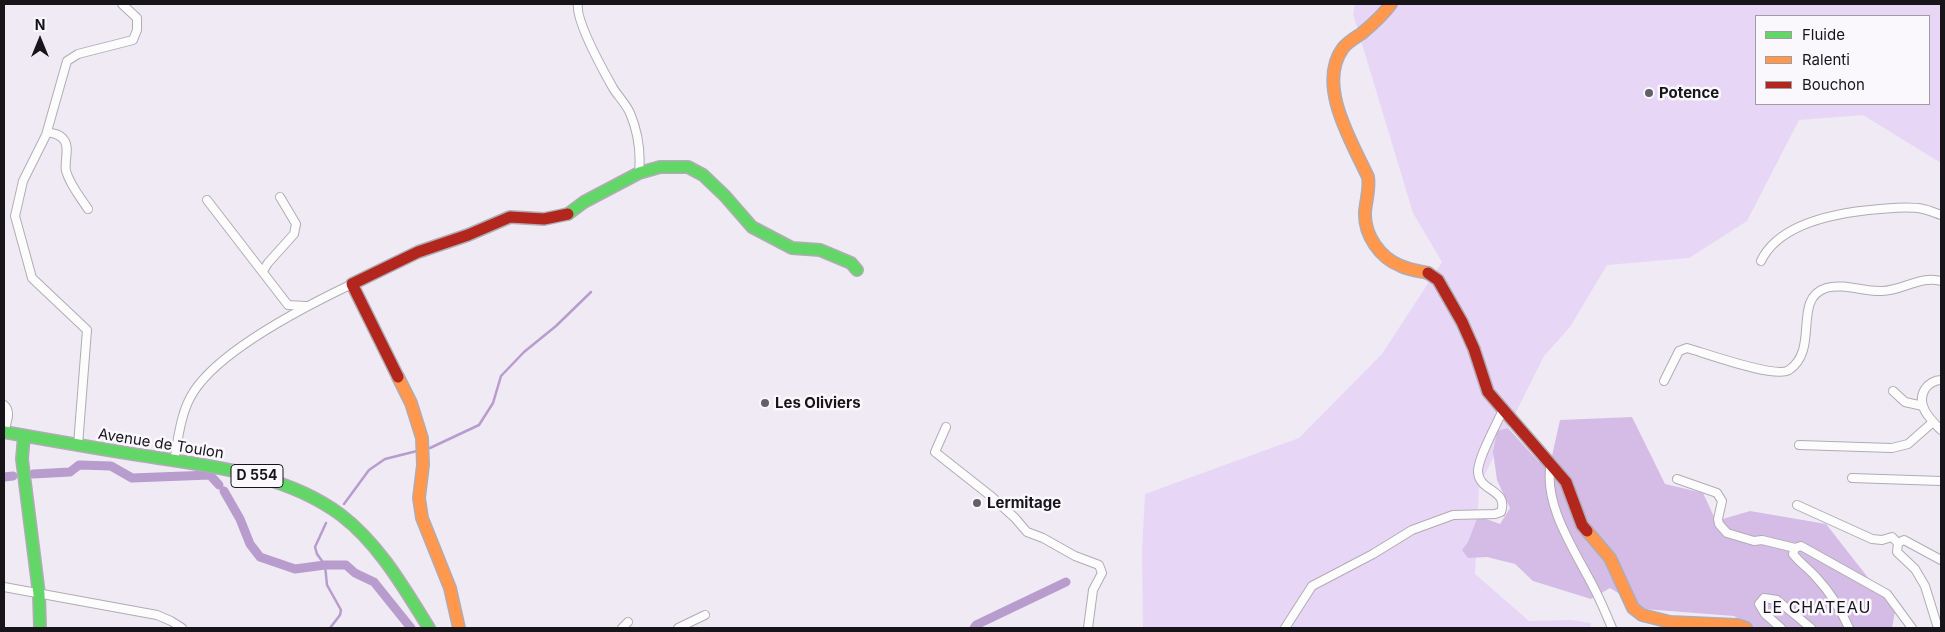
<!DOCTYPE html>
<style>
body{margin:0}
#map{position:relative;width:1945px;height:632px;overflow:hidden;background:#efeaf4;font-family:Inter,sans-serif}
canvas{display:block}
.frame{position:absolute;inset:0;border:5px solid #18151a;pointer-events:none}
.legend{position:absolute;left:1755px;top:15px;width:175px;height:90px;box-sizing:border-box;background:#faf7fd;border:1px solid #a09da2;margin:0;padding:6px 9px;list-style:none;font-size:15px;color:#18151a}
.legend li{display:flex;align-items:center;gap:10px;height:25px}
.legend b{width:25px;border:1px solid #a09da2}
.north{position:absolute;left:15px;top:15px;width:50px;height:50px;-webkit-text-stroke:4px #faf7fd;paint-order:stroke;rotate:0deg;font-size:14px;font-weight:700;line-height:20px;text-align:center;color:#18151a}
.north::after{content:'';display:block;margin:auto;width:18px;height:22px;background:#18151a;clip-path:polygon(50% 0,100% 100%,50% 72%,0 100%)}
</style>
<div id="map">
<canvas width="1945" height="632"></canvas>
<div class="frame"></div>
<ul class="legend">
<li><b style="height:6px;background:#63d668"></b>Fluide</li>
<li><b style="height:6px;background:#ff974d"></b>Ralenti</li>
<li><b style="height:6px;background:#b3261e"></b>Bouchon</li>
</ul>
<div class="north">N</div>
</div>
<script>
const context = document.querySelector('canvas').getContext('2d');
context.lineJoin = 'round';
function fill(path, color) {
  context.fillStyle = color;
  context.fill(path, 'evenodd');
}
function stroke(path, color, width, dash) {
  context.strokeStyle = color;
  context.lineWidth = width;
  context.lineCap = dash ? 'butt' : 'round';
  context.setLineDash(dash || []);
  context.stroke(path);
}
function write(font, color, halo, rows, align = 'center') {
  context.font = font + ' Inter,sans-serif';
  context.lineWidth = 5;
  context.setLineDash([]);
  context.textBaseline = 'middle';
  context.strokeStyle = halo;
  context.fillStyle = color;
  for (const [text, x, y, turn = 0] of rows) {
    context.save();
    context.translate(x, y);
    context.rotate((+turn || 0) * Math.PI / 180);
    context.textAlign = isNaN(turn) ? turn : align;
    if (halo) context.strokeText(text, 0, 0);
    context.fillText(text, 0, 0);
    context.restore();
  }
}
const green = new Path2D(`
 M1355,4h586v159l-78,-48 -64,5 -52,101 -58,37 -82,7 -37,62 -26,29 -65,130 -4,88 54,47 42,-1 20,3 -1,5h-447l-1,-78 3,-56 154,-56 83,-84 60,-92 -29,-49 -60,-199zM1756,16h173v88h-173z`);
const forest = new Path2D(`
 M1632,417l33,67 38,9 13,28 34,-10 76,13 69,88 -3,16h-138l-20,-12 -90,-7 -34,-21 -19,11 -58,-18 -18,-17 -28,-7 -19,1 -6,-8 6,-8 10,-26 22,8 10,-16 -13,-28 -4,-28 4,-21 11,-3 31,34 13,-6 8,-36z`);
const stream = new Path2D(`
 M430,448l49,-23 14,-22 8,-27 23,-24 32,-26 35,-34
 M344,504l25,-34 16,-11 32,-8
 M326,523l-11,24 2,7 8,11 2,20 14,25 -1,5 -10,13`);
const canal = new Path2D(`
 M33,474l37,-2 9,-7 32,1 21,12 78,-3 9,10
 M4,477l9,-1
 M224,491l16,28 10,25 10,13 35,12 30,-4h21l9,8 19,9 37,46
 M974,628l2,-3 90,-43`);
const street = new Path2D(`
 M578,4c-3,16 26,68 35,84 5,8 13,16 17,25 8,19 11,40 9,60
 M47,132c6,1 13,2 17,8 6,8 0,21 2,31 4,14 14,26 22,38
 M207,200l81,105 18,1
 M1761,261c19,-40 81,-49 119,-52 14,-1 29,-3 43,0 6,1 12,4 18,6
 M263,271l5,-8 26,-29 2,-10 -16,-27
 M1941,380c-6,0 -13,4 -16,9 -10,16 6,31 16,41
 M1664,381l15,-30 8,-3c18,5 89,31 102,22 31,-21 3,-71 37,-82 18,-5 38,4 56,3 20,0 39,-16 59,-10
 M1893,391l12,11 18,4
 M4,405c8,7 2,18 0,27
 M946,427l-11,25 57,45 23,21 12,14 16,6 32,18 24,9 3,8 -9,17 -5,38
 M78,445l9,-115 -55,-52 -17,-62 8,-35 23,-46 21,-74 11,-7 55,-14 4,-10v-12l-15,-14
 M1799,445l93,3 16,-4 25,-22
 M174,461c4,-20 6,-44 16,-63 23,-45 116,-92 162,-114
 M1551,463c-9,43 27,92 45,129 6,12 11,24 16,36
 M1852,478l89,3
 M1677,479l40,14 5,8 -4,18 1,5 8,9 27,8 8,-1 33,8
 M1797,505l75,34 10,1 10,-3 6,6
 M4,587l153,28 14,6 11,7
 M622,628l6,-6
 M678,628l27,-13
 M1285,628l27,-42 61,-32 39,-24 41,-15 42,-1 6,-2c8,-23 -22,-20 -23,-40 -1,-12 19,-49 25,-62
 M1781,628l-16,-14 -6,-10 5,-6 13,2 34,28
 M1849,628c-8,-18 -19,-36 -33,-51 -7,-8 -16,-14 -23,-23l2,-6 6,-2 9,5 77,43 25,34
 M1938,628l-13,-42 -10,-17 -18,-17 1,-9 6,-3 37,20`);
const fast = new Path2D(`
 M568,214l16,-12 55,-29 21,-6h28l15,8 22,21 27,31 40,21 28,2 31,13 6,7
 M4,432c45,8 90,16 135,23 68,11 144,17 202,60 38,29 63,73 88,113
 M24,436l-2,23 17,135 1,34`);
const slow = new Path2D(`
 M1391,4c-8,11 -19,21 -30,30 -6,4 -13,8 -18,14 -27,37 9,94 25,129 2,11 -2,23 -3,35 -1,23 15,46 36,54 9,4 18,5 27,7
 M398,377l13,26 11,35 1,27 -4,33 3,20 28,70 9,40
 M1587,531l23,27 23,50 9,7 28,7 67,3 9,3`);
const jam = new Path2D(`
 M1428,273l10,7 24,42 12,27 14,43 78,90 16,43 5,6
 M398,377l-46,-93 66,-32 50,-17 42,-18 34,2 24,-5`);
const markers = [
 [1649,93,5,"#636066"],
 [765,403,5,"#636066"],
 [977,503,5,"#636066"]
];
const shields = [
 [257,476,52]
];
const shieldNames = [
 ["D 554",257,476]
];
const poiNames = [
 ["Potence",1659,93],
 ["Les Oliviers",775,403],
 ["Lermitage",987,503]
];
const streetNames = [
 ["Avenue de Toulon",161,444,9]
];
const neighbourhoodNames = [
 ["LE CHATEAU",1817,608]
];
fill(green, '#e8d6f7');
fill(forest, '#d4bce6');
stroke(stream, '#b89ccd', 2.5);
stroke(canal, '#b89ccd', 9);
stroke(street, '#b0acb3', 10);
stroke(fast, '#b0acb3', 14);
stroke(slow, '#b0acb3', 14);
stroke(jam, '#b0acb3', 14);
stroke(street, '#fdfcfd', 8);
stroke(fast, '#63d668', 11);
stroke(slow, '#ff974d', 11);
stroke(jam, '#b3261e', 11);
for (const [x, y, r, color] of markers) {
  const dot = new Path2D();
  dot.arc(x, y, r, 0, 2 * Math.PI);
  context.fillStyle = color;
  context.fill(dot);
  stroke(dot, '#faf7fd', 2);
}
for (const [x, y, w] of shields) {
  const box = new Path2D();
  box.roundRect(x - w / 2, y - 11.5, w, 23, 4);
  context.fillStyle = '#faf7fd';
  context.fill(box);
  stroke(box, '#18151a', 1);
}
write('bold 14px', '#18151a', null, shieldNames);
write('bold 15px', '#18151a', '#faf7fd', poiNames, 'left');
write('15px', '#18151a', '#faf7fd', streetNames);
context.letterSpacing = '1px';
write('16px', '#18151a', '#faf7fd', neighbourhoodNames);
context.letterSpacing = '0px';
</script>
